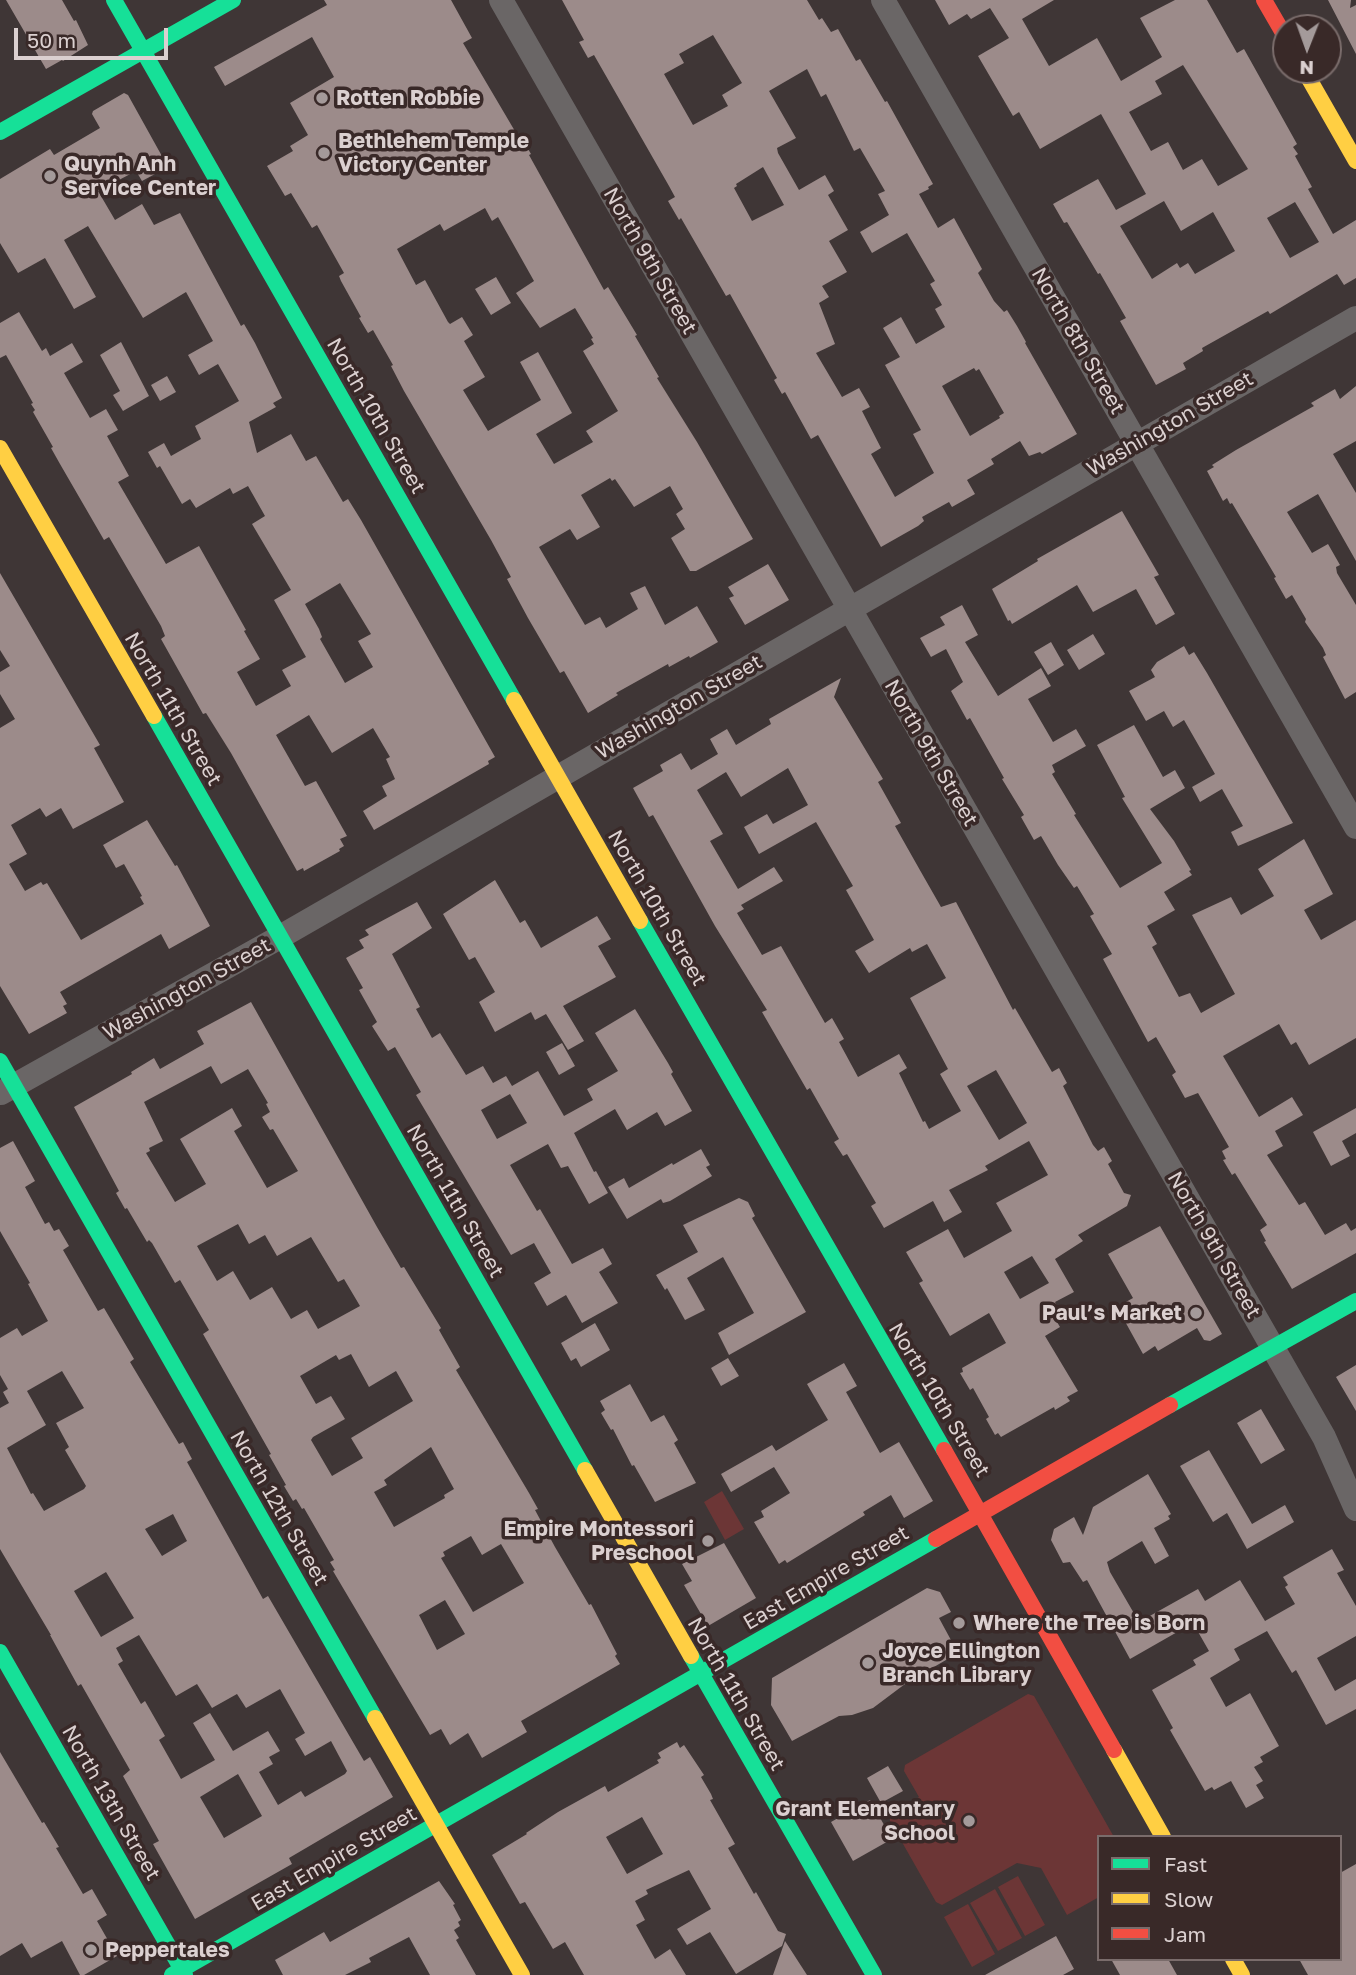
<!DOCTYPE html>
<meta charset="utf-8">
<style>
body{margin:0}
#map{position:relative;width:1356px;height:1975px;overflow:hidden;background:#3f3636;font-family:"Golos Text",sans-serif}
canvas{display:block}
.legend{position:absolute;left:1097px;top:1835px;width:245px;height:126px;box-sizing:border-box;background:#392928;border:2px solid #7a6c6b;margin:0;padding:9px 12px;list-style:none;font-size:21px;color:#dbd0d0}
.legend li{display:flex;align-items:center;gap:14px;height:35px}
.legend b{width:35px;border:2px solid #7a6c6b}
.north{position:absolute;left:1272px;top:14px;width:70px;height:70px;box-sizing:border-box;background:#392928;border:2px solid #7a6c6b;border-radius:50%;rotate:181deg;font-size:19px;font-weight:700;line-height:28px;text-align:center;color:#dbd0d0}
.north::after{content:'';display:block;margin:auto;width:24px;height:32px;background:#a49a9a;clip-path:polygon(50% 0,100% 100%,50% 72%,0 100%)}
.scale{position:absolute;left:14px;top:28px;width:154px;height:32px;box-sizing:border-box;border:4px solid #dbd0d0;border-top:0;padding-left:9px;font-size:21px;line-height:24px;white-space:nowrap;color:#dbd0d0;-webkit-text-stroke:5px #392928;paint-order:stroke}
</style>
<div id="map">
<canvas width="1356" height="1975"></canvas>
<ul class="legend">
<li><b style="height:9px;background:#16e098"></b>Fast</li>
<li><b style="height:9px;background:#ffcf43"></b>Slow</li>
<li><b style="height:9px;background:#f24e42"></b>Jam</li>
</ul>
<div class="north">N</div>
<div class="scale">50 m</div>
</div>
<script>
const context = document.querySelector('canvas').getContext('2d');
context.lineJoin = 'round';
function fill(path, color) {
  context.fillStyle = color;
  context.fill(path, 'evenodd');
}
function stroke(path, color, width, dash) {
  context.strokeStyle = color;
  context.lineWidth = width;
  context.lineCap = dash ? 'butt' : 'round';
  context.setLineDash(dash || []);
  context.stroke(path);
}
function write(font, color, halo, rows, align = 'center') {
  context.font = font + ' "Golos Text",sans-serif';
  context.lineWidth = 7;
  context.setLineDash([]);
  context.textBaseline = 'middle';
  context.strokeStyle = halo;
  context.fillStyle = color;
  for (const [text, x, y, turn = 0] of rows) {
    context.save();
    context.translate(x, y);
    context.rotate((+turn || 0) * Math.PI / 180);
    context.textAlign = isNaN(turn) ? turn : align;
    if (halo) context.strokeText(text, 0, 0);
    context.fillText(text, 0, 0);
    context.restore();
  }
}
const green = new Path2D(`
 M722,1491l22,38 -19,11 -21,-38z
 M1028,1694l6,2 80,141h-15v60l-32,18 -26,-47 -24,-5 -75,42 -6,-3 -46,-81v-7l29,-17 -15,-26 1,-6z
 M1018,1876l27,49 -20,11 -27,-49z
 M995,1889l27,49 -24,13 -28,-48z
 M968,1904l27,50 -23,13 -28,-50z`);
const building = new Path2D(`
 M6,0h56l12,21 2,-1 12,25 -25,16 -1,-1 -16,9z
 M324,0h127l21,38 -9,5 56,95 2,-1 10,17 -2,1 75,135 4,-3 29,48 -2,1 24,41 -2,1 40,64 56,97 -57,32h-6l-19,-33 14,-9 -9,-15 7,-5 -13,-23 -36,21 -19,-28 -3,2 -2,-3 -29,17 19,32 -23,13 -7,-11 -31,18 46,78 15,-8 6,11 32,-19 -8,-16 15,-7 20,39 32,-19 21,36 -28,16 -1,-2 -20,11 -1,-3 -52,29 2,2 -30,18 -24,-42 -4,2 -32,-55 -21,-39 4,-2 -20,-37 -87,-149 -13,-25 2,-1 -20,-35 -5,3 -9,-15 2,-1 -20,-36 -2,-5 5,-3 -27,-48 -5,3 -21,-35 -6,3 -18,-30 26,-15 -3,-5 18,-11 -18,-32 44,-26 -22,-40 -87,49 -11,-19 113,-62zM485,208l7,13 6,-4 36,64 -18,12 24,35 35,-20 18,30 -2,1 3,5 -11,7 35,60 -32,20 7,11 -39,22 -18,-30 36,-21 -34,-61 -18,10 21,38 -53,31 -25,-41 22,-13 -21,-36 9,-6 -11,-18 -12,7 -2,-2 -23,-42 -9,5 -19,-36 43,-25 4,7z
 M562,0h245l12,20 3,-2 9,14 7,-3 18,32 4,-2 25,43 2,-1 46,83 -5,3 1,2 -10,5 19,34 16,-10 28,51 -4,4 16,28 10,11 3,-2 10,16 9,16 -1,1 52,91 -35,20 -2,-2 -11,4 -9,-15 -29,18 3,5 -27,16 8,14 -23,13 -3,-5 -27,15 2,4 -6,5 -37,21 -63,-112 -7,4 -26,-47 -3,2 -8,-14 3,-2 -47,-84 -4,2 -45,-78 -2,2 -11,-19 7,-4 -6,-11 -75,-131 -6,3 -9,-16 5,-2zM713,35l29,48 -20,12 6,11 -35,19 -29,-51 20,-11 -5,-9zM807,69l14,28 5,-3 28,57 6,-3 25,43 -7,3 11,21 -29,17 12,21 35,-20 28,48 -5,3 12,21 -7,4 10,18 -29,17 -15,-27 -18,11 17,29 -15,8 36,65 -8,4 21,39 -39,24 -24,-43 10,-6 -19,-37 8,-4 -11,-19 -17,9 -26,-44 19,-9 -16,-41 10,-6 -7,-11 25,-14 -18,-31 19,-11 -20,-35 6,-4 -9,-16 -26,15 -21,-37 -1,-5 19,-10 -27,-47zM763,167l21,38 -32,16 -18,-33 3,-2 -1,-2zM974,368l2,3 3,-2 25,44 -5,3 1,2 -30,18 -28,-50z
 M935,0h119l-32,19 27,47 48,-28 24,43 41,-24 -22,-39 35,-18h32l30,53 7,-4 53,95 -4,3 5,7 -3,2 17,31 -4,2 25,45 23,-14v58l-12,7 -7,-11 -67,40 -2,-3 -66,37 1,3 -20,12 3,6 -30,16 -36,-64 6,-3 -26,-45 -2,1 -31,-52 -3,1 -11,-19 45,-25 18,31 30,-16 -45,-80 -61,35 -21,-37 -6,4 -35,-60 31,-18 -19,-30 -19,11 -4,-5 -18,11zM1183,65l65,104 -30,17 -16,-27 -19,11 -15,-28 -17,9 -22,-39 33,-18 -7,-13zM1164,201l17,30 32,-19 22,39 -40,23 -7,-11 -8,5 -3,-5 -25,16 -32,-53zM1295,202l24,40 -29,16 -23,-40z
 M1328,0h23l-1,8 6,-3v49z
 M124,93l4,2 40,72 -26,14 -6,-10 -38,20 17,29 27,-16 12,21 26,-12 61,113 3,-2 11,19 27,55 -9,5 3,4 -27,15 8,31 34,-19 15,27 10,-5 27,46 5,-3 13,21 134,237 -7,4 1,3 -115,66 -11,-19 24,-15 -5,-10 13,-7 -9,-20 4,-2 -17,-29 -41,25 -23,-38 -33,20 29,51 11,-5 31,55 -7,3 4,7 -5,3 1,2 -36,20 -1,-3 -6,3 -66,-118 -25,-40 -3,1 -42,-75 4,-3 -4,-10 -52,-89 -5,3 -44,-76 -9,-16 2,-1 -20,-35 2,-2 -4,-6 2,-1 -27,-48 -6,3v-35l19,-11 23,39 4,-3 4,8 22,-13 11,19 -19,11 26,45 16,-9 12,21 -11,6 22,40 -11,6 48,82 33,-18 47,84 -2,1 16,28 -23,13 19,34 35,-20 -9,-16 24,-13 -32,-57 17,-10 -39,-66 13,-8 -17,-30 -15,8 -3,-6 -34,20 -6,-9 -8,5 -22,-38 -3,2 -9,-16 16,-9 7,13 30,-17 -6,-13 44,-25 -21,-37 -19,11 -11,-20 25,-14 -27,-49 -43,26 -55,-92 -24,14 32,57 -22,12 -29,-51 -27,15 -18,-30v-64l50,-30 4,6 46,-27 -8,-14 1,-3zM340,583l31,51 -13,7 15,26 -28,16 -25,-44 2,-2 -3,-8 -14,-25z
 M496,277l15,26 -20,12 -16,-26z
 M121,342l28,54 -26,15 -10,-16 7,-4 -20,-36z
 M167,376l9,16 -16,9 -9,-16z
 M1356,386v55l-23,13 23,39v68l-38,-67 -31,18 25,41 16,-9 12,21 -4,2 1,6 19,32v87l-11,7 -22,-42 3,-2 -3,-7 -18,-26 1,-3 -14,-24 -6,4 -12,-21 2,-1 -44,-74 -2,1 -3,-6 -4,3 -16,-30 7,-4 -2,-2 24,-15 78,-44 -3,-3 24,-14 5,10z
 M1122,511l37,64 -5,2 21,37 -19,11 -20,-36 -43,23 -16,-27 -65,39 -2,-4 -2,1 -16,-32 46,-28 -1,-2z
 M768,564l21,36 -44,25 -16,-27 5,-2 -6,-9z
 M0,573l100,172 -6,3 30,54 -51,27 -12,-21 -15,9 -6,-9 -29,17 16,29 -18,10 16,27 16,-9 2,3 4,-2 34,57 63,-36 -4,-7 2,-1 -18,-32 -8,4 -13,-23 44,-25 28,46 2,-1 33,61 -41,23 -8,-15 -101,58 7,12 -4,2 4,7 -38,21 -29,-48v-258l15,-9 -15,-25v-22l10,-6 -10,-16z
 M962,605l16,30 -13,7 33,54 43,-28 10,18 -23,13 25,43 23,-13 10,17 -34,19 3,7 -3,2 24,40 -2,1 46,73 42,-25 -40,-65 3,-1 -28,-52 37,-20 29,52 12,-7 10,18 -35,21 24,32 17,29 -2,1 3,4 -28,17 11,18 -28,16 10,18 -5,3 27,50 11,-4 11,20 34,-19 -43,-79 39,-18 10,18 33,-19 -16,-27 46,-30 29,55 -29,16 17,30 35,-20v118l-47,27 -13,-23 -5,3 -12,-21 -56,32 36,61 33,-20 11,18 -28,16 8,15 -16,9 32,50 6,-3 20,33 21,-12 5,8 5,-3v25l-64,36 -28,-47 2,-1 -6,-11 7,-5 -32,-52 -3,2 -9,-15 3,-1 -4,-8 7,-4 -31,-54 -13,5 -13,-23 4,-3 -20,-35 -8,5 -45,-83 9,-5 -22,-38 4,-2 -17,-28 -3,2 -16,-23 -17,-29 -7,4 -13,-23 3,-2 -22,-36 2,-1 -34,-60 -3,2 -16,-29 12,-9 -17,-33 -15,8 -11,-19 25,-13 -5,-8z
 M1093,634l12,20 -26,16 -12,-20z
 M1051,642l13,23 -16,10 -14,-23z
 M1184,646l5,9 5,-3 13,21 86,150 -55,23 -7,-14 12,-6 -21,-37 -22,13 -8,-15 23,-13 -31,-54 -11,7 -9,-16 -18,10 -17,-30 26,-14 -4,-7 6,-8z
 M841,678l-7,19 49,82 -5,3 23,41 -6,3 26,46 20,35 15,-5 57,108 2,-2 37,64 7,-4 8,15 -4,3 30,59 5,6 6,-4 8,14 -4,3 16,29 7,2 -4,11 -49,29 5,6 -28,18 19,33 -19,10 3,6 -7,4 9,15 -15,9 33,55 -11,6 3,4 -15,9 -1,-3 -53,30 -3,-4 -3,2 -9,-16 3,-2 -16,-29 -3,2 -10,-17 3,-1 -1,-4 44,-25 -17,-30 -39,23 -31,-53 4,-2 -17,-29 42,-23 16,29 48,-27 -16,-28 52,-28 -19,-34 -44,25 3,4 -39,20 13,22 -18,10 -11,-21 -49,27 -13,-22 5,-3 -29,-49 -4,2 -9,-14 5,-3 -29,-51 -3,2 -45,-78 5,-2 -52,-84 -62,-111 -4,2 -16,-29 30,-17 -3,-6 21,-12 10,17 27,-16 -8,-15 17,-10 9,16 35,-21 -2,-5zM788,768l20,37 -35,19 -6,-10 -23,13 15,27 57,-32 37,64 -7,4 28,50 -19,11 14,22 41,-25 2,4 15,-8 19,34 -36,20 38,71 -8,5 21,37 -32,18 -4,-8 -2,1 -24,-49 8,-5 -8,-14 -41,23 -19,-35 5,-3 -12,-21 -7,5 -44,-77 -19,9 -25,-42 7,-4 -3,-4 42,-24 -9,-14 -36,22 -28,-48 13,-7 -26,-44 29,-18 15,25zM996,1070l31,53 -28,17 -32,-54zM1032,1256l17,27 -29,16 -16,-27z
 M495,880l25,43 5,-3 16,28 56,-32 14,23 -13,7 18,31 -53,29 21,35 -16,9 -22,-36 -11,6 -4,-8 -36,20 -16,-30 16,-10 -20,-35 -6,3 -26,-46z
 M417,902l15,26 -40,26 28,53 -4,2 16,29 8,-5 26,42 17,-9 10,17 13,-7 6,10 26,-15 26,45 29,-16 -6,-11 31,-18 -23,-38 40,-24 33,54 5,9 -2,2 21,37 -27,15 -8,-14 -30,18 -12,-21 -41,24 20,39 2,-1 12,22 -19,11 -21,-38 -7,2 -13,-24 -38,21 27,46 3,-2 32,55 31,-16 9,16 -13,8 19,31 -36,20 -16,-28 -19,11 -13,-23 17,-10 -17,-30 -23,12 -95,-160 5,-3 -26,-45 -7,4 -16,-25 5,-4 -18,-32 4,-2 -17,-30 18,-10 -5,-8 10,-5 -4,-5zM510,1094l17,29 -30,16 -16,-29z
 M251,1002l126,225 24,41 3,-1 37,61 -2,2 21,37 -4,3 73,123 9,16 -3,1 20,37 34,58 2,-1 26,50 -2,2 5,8 -99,57 6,11 -45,26 -14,-25 -18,12 -9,-16 -11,6 -97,-164 2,-1 -5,-8 4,-2 -30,-52 -2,1 -6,-10 -3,2 -9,-15 2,-1 -17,-30 2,-1 -68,-120 6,-4 -29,-50 -5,3 -23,-40 -3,-3 -2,2 -20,-34 -2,1 -9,-16 3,-2 -45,-84 58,-33 -1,-2 23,-14 6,11 44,-25 -7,-13zM211,1066l10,18 27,-15 20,34 -2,1 4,8 -8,5 8,13 3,-1 25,42 -31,17 -33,-57 8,-5 -10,-18 -52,31 26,45 -31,18 -29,-49 4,-2 -1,-3 14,-7 -19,-39zM238,1224l11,20 16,-9 12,21 34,-19 27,45 6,-3 16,27 -42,23 -11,-19 -16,9 -19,-32 -22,13 -17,-29 -16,10 -20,-35zM351,1354l18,33 27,-16 17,30 -62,37 12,20 -31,18 -21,-36 2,-3 32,-18 -14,-23 -15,8 -16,-28 36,-21 3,5zM431,1447l23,42 -10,6 1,3 -51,29 -20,-35 13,-7 -3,-5zM471,1536l11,19 19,-11 23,39 -51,29 -32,-54 4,-2 -2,-4zM445,1600l20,34 -28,16 -18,-35z
 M562,1043l13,23 -16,9 -13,-23z
 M1356,1108v25l-14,8 8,15 -19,10 -18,-34z
 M13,1141l22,40 -10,6 20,37 4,-2 5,9 5,-2 10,17 -6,4 35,61 6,-3 30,51 -4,3 49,82 4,-2 9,17 -5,3 76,137 5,-3 96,165 6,-4 23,40 -104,61 3,6 -97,55 -42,-75 6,-3 -36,-65 7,-6 -49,-86 -3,2 -28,-51h1l-51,-86v-141l9,-5 -6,-11 5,-3 -8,-14v-37l17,-10 5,8 26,-15 -20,-37 2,-1 -30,-52v-83zM62,1371l22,37 -28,15 13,24 -4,3 21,36 -2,3 -40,22 -11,-18 -2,1 -24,-46 39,-23 -19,-34zM173,1514l14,27 -25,15 -17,-27zM106,1572l28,46 -33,19 -27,-46zM139,1635l37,61 21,-12 15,24 25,-14 9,14 34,-19 25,44 -10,6 10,17 26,-15 16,30 -2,3 -40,23 -4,-6 -23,14 -19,-33 14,-8 -4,-7 11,-6 -12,-20 -35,20 -23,-38 -17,10 22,37 -34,19 -22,-39 6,-4 -20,-35 -4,3 -23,-40 5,-3 -7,-13zM238,1774l24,42 -38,22 -24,-41z
 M701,1149l9,16 -4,2 6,9 -42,25 -7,2 -2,-4 -34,20 -19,-32 16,-9 5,10 43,-25 1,2z
 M739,1198l9,4 7,14 -3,2 54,94 -77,43 -11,-22 36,-20 -31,-56 -36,21 18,32 -20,10 -18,-32 -2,2 -9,-15 42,-23 -15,-27z
 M1160,1226l62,108 -12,7 -6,-1 -7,-12 -39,23 -3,-5 -12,8 -26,-47 16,-9 -25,-44z
 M595,1323l15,27 -29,17 -5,-9 -5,3 -10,-18z
 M728,1358l11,18 -18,10 -10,-18z
 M844,1363l13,23 -11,6 34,61 19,-11 34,59 -29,17 -13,-23 -28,17 2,3 -78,48 -2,-3 -6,4 -25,-42 10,-5 -3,-6 29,-18 -16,-26 -43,25 -10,-18 51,-29 4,6 52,-31 -21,-36z
 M1356,1365v46l-20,-34z
 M630,1384l21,38 13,-7 14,25 -4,3 22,40 -41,19 -21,-37 -2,1 -19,-37 -2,1 -10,-17 4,-3 -5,-9z
 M1261,1409l24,41 -24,14 -24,-41z
 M1209,1450l43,74 33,-19 9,17 -47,27 -20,-36 -14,9 -33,-56z
 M1148,1474l23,40 -3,2 2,3 -16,9 15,28 -14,8 -13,-23 -35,21 3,10 29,50 59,-33 7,12 35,-21 25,41 30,-17 -10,-17 3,-2 -5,-8 49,-28 12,21 -7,3 19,33v30l-39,22 18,33 21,-12v30l-30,16 -30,-55 -4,3 -25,-42 -33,18 6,11 -30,18 16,29 24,-14 29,53 -19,11 3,5 -9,5 9,14 -7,4 8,13 -18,10 -15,-27 -17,9 -2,-3 -7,4 -35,-61 3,-2 -21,-38 44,-25 -3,-5 16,-9 -16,-28 -63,36 -43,-79 -4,2 -13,-20 -7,1 -12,-23 3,-11 20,-12 9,18 10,-28z
 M724,1543l32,55 -48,28 -24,-41 8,-4 -10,-17z
 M927,1588l13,4 11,20 -12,6 19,35 -31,18 -9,-3 -13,16 -32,24 -21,7 -13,1 -47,25 -21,-36 1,-27z
 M677,1742l3,6 4,-3 20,30 -3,2 10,17 2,5 -3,1 25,44 -7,4 26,46 2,-2 22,39 8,3 -4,12 -46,28 -26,-42 -23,13 -10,-16 34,-20 -22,-39 -43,20 2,4 -13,7 10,19 -9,5 19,34 15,-10 16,26h-102l-19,-33 -12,7 -28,-47 -5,2 -28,-49 35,-21 -1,-1 32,-21 47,-26 3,6 51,-29 -2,-3 4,-2 -3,-5zM642,1817l21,37 -36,20 -21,-37z
 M0,1752l42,71 2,-1 15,25 -3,1 27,46 9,-5 15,26 -10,6 20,35 -33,19h-4l-18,-34 -31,17 -9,-15 -22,13z
 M888,1766l15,25 -22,12 -14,-25z
 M870,1800l22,39 -39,22 -22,-39z
 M1356,1864v111h-48l-9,-16h41v-86z
 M439,1881l16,23 -2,1 8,15 -3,2 2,4 -6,4 5,8 -3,2 20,35h-46l-21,-38 -40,21 2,4 -26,13h-62l-8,-15 49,-28 6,10z
 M1056,1936l18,33 -11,6h-78z
 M785,1941l22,34h-34z
 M1111,1959h57l9,16h-57z`);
const street = new Path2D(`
 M501,0l823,1437 32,72
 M883,0l473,827
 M1,1093l279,-156 1076,-619`);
const fast = new Path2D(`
 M114,0l400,700
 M0,132l233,-132
 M154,716l431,754
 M640,921l304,529
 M0,1061l375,657
 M1170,1405l186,-104
 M0,1652l185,323
 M691,1656l183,319
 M172,1975l764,-436`);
const slow = new Path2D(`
 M1304,70l52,91
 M0,448l154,268
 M514,700l126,221
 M585,1470l106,186
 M375,1718l147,257
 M1114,1750l49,87
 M1233,1959l9,16`);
const jam = new Path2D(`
 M1264,0l22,38
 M944,1450l170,300
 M936,1539l234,-134`);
const markers = [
 [322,98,7,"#a49a9a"],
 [324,153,7,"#a49a9a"],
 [50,176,7,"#a49a9a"],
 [1196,1313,7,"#a49a9a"],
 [708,1541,7,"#a49a9a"],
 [959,1623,7,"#a49a9a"],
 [868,1663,7,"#a49a9a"],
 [969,1821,7,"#a49a9a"],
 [91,1950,7,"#a49a9a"]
];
const poiNames = [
 ["Rotten Robbie",336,98],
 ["Bethlehem Temple",338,141],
 ["Victory Center",338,165],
 ["Quynh Anh",64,164],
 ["Service Center",64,188],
 ["Paul’s Market",1182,1313,"right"],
 ["Empire Montessori",694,1529,"right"],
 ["Preschool",694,1553,"right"],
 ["Where the Tree is Born",973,1623],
 ["Joyce Ellington",882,1651],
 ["Branch Library",882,1675],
 ["Grant Elementary",955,1809,"right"],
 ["School",955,1833,"right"],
 ["Peppertales",105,1950]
];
const streetNames = [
 ["North 9th Street",650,261,60],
 ["North 8th Street",1078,341,60],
 ["North 10th Street",376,416,60],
 ["Washington Street",1170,424,-30],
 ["Washington Street",679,707,-30],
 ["North 11th Street",173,709,60],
 ["North 9th Street",931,753,60],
 ["North 10th Street",657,908,60],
 ["Washington Street",187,989,-29],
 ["North 11th Street",455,1201,60],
 ["North 9th Street",1214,1245,60],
 ["North 10th Street",939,1400,59],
 ["North 12th Street",279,1508,60],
 ["East Empire Street",826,1578,-30],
 ["North 11th Street",736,1694,60],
 ["North 13th Street",111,1803,60],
 ["East Empire Street",334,1859,-30]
];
fill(green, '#6c3636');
fill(building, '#9c8b8a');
stroke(street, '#6a6666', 24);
stroke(fast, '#16e098', 16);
stroke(slow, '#ffcf43', 16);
stroke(jam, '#f24e42', 16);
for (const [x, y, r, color] of markers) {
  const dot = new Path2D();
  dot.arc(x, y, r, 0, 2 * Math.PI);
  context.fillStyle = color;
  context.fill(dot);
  stroke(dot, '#392928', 2.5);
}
write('bold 21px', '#dbd0d0', '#392928', poiNames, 'left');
write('21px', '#dbd0d0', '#392928', streetNames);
</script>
